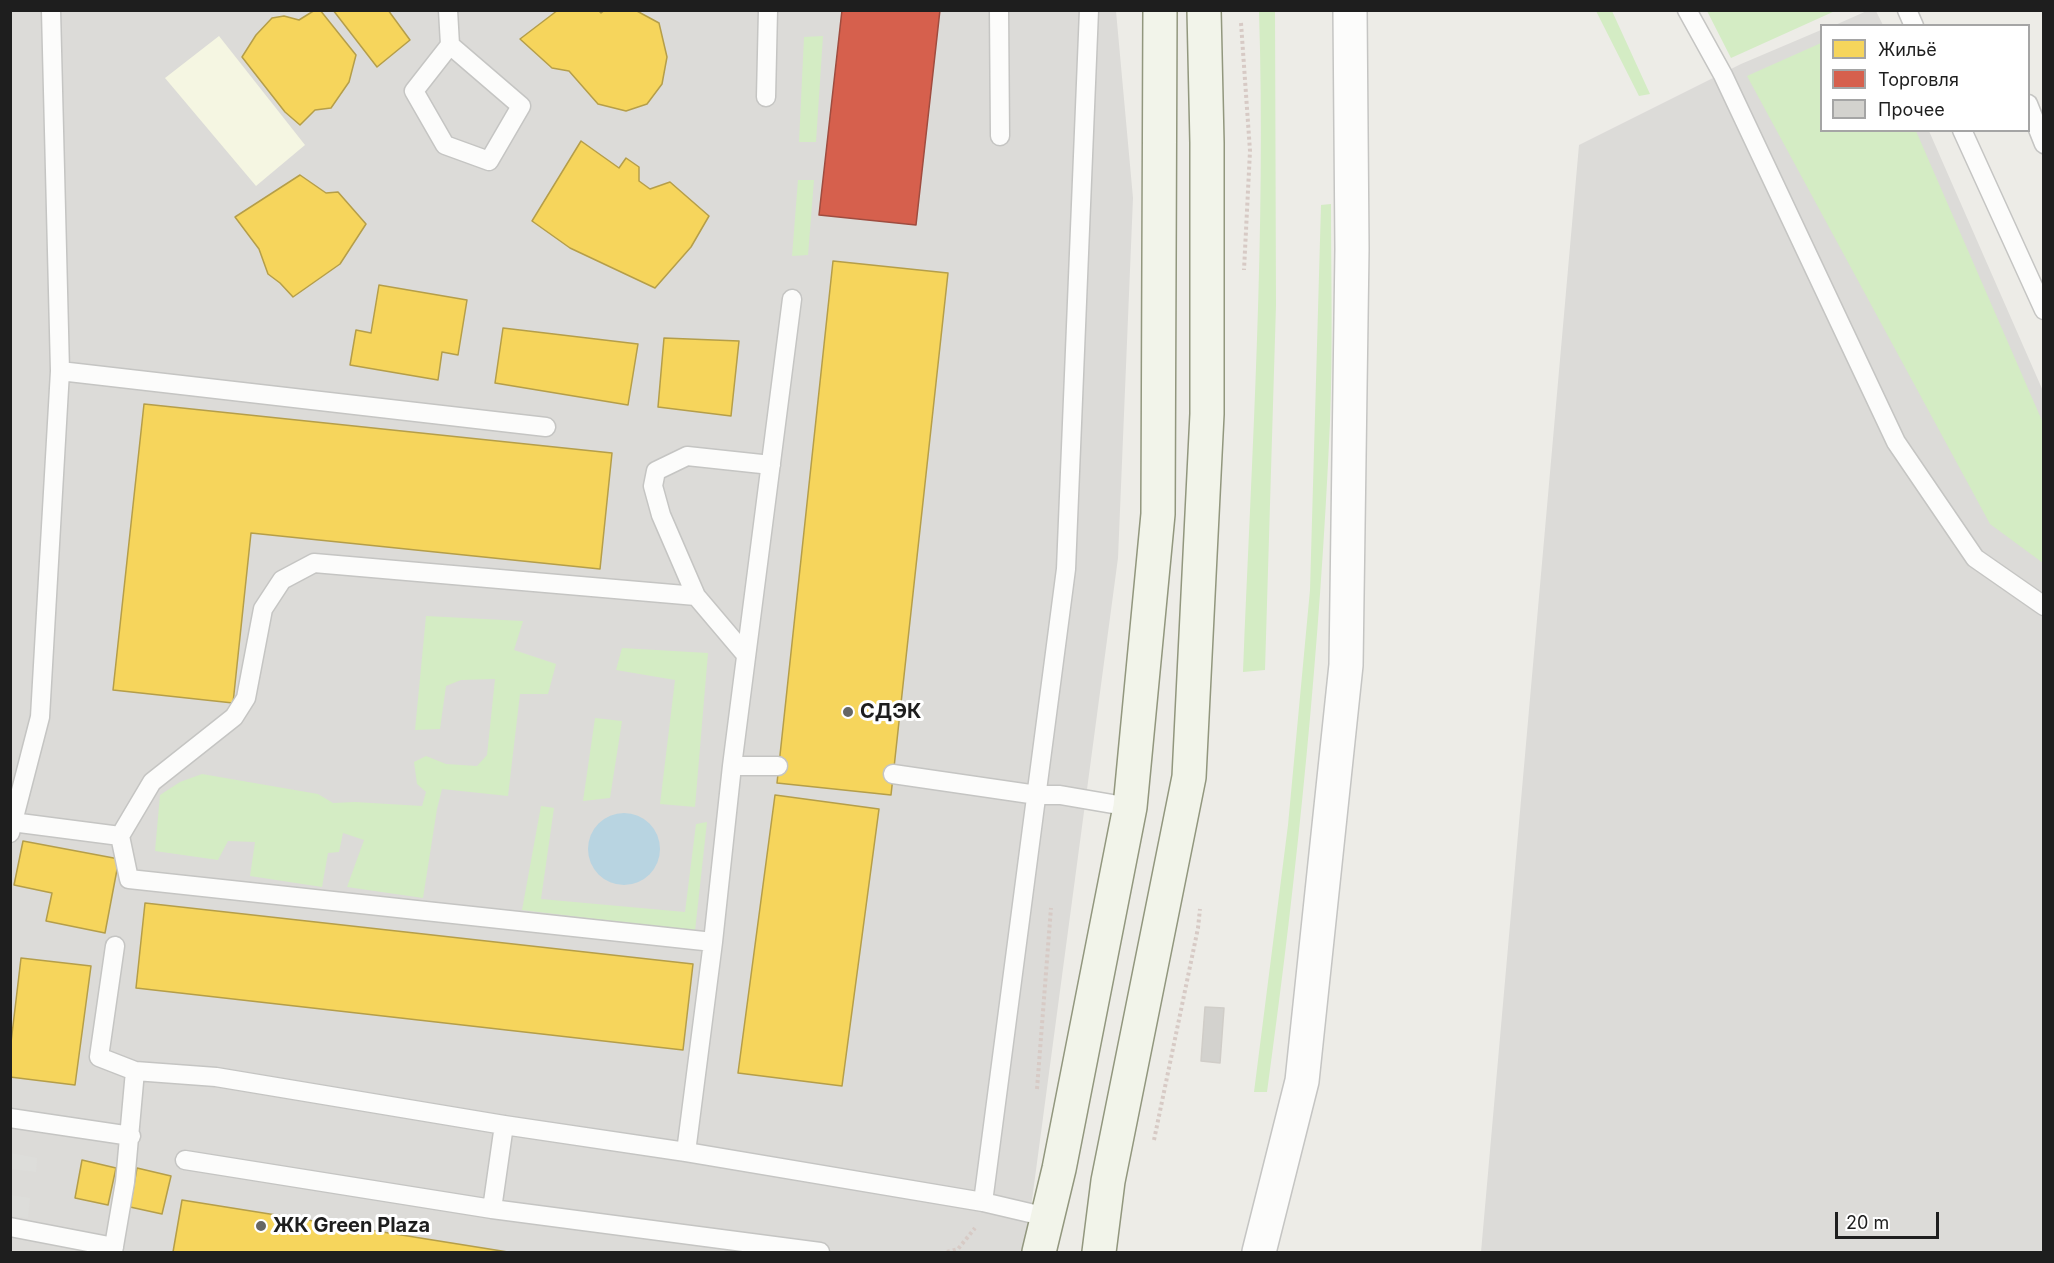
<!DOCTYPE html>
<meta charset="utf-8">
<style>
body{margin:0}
#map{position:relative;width:2054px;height:1263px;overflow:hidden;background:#edece7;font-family:Inter,sans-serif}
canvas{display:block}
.frame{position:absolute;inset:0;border:12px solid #1e1e1e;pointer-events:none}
.legend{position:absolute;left:1820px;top:24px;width:210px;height:108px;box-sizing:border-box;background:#fff;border:2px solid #a5a5a5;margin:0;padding:8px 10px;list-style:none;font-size:18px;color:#1e1e1e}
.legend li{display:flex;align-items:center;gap:12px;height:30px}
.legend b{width:30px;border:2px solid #a5a5a5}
.scale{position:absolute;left:1835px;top:1212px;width:104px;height:27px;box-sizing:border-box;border:3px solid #1e1e1e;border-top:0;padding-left:8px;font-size:18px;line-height:21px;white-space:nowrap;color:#1e1e1e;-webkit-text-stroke:4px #fff;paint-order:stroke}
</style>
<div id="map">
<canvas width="2054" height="1263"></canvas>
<div class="frame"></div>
<ul class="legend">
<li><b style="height:16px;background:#f6d55c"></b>Жильё</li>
<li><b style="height:16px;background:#d6604d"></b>Торговля</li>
<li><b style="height:16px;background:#d3d2ce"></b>Прочее</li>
</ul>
<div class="scale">20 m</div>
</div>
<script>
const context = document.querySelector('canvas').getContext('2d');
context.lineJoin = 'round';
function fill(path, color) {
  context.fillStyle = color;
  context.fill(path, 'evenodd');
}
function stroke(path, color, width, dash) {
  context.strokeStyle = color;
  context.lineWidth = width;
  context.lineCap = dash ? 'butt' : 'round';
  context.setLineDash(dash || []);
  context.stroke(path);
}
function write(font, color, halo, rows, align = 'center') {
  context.font = font + ' Inter,sans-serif';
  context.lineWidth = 6;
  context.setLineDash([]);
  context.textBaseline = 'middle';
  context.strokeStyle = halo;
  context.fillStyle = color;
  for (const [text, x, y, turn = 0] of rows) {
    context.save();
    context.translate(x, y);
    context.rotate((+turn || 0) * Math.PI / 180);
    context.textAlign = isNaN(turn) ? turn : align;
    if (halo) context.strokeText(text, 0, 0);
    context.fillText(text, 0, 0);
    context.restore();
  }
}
const residential = new Path2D(`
 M1869,10l7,1 7,14 -50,1z
 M10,11h1106l17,187 -15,360 -93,694h-1014z
 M1821,30l1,100 107,1 114,260v861h-562l98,-1107 162,-81z`);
const education = new Path2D(`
 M219,36l86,109 -49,41 -91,-108z`);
const grass = new Path2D(`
 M1275,11l1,294 -11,365 -22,2c9,-220 23,-441 16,-661z
 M1596,11h16l38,83 -11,2z
 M1707,11h128l-104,47z
 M823,36l-7,106h-17l5,-105z
 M1821,43l1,87 94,1 127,292v140l-53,-39 -243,-448z
 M798,180h16l-6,75 -16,1z
 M1331,204c0,73 2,146 -1,218 -10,225 -32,447 -63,670h-13l34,-267 22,-235 11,-385z
 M426,616l97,5 -9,29 42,14 -8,30h-28l-12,102 -66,-7 -5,20 -14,89 -76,-11 17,-47 -21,-7 -4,19 -11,1 -6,34 -72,-11 5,-34 -27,-1 -10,19 -63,-9 5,-56 20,-13 22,-8 116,20 15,9 22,-1 67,4 4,-14 -9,-8 -3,-22 12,-6 20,8 31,2 10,-11 8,-76 -34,1 -15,6 -6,43 -25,1z
 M622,648l86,5 -13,154 -35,-3 15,-124 -59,-10z
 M595,718l27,3 -12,77 -27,3z
 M541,806l13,2 -13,91 144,13 11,-88 11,-2 -12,109 -173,-21z`);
const parking = new Path2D(`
 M11,1153l26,5 -1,14 -25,-3z
 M11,1195l19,3 -2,20 -17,-2z`);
const water = new Path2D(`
 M588 849a36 36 0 1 1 72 0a36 36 0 1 1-72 0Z`);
const homes = new Path2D(`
 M315,10h5l36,45 -7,27 -18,26 -16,2 -15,15 -15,-13 -43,-55 14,-22 16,-17 12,-2 15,4z
 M333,10h55l22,30 -33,27z
 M558,10h40l3,3 4,-3h30l24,13 8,34 -5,27 -15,20 -21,7 -28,-7 -29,-33 -17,-3 -32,-29z
 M581,141l38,27 7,-10 13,9v14l11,8 20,-7 39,34 -18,31 -36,41 -85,-40 -38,-27z
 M300,175l26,18 12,-1 28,32 -26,40 -47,33 -13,-14 -12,-9 -9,-25 -24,-32z
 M833,261l115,12 -57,522 -114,-12z
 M379,285l88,15 -9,55 -16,-3 -4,28 -88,-15 6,-35 15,3z
 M503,328l135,16 -10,61 -133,-22z
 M664,338l75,3 -8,75 -73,-9z
 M144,404l468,49 -12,116 -349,-36 -18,170 -120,-13z
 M775,795l104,14 -37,277 -104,-13z
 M23,841l96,18 -14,74 -59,-12 6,-28 -38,-8z
 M145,903l548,61 -10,86 -547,-62z
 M21,958l70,8 -16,119 -65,-8v-26z
 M82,1160l34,8 -8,37 -33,-7z
 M137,1168l34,8 -9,38 -32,-7z
 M182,1200l326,52h-335z`);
const shops = new Path2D(`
 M842,10h98l-24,215 -97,-10z`);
const building = new Path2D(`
 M1205,1007l19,1 -4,55 -19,-2z`);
const path = new Path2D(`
 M1241,23l9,128 -6,119
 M1037,1089l14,-181
 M1154,1140l44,-212 2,-19
 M947,1252l11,-3 17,-21`);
const service = new Path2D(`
 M448,10l2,35 -36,46 31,54 44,16 32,-55 -71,-61
 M999,10l1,126
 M1687,10l36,65 173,367 79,116 69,48
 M1907,10l7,16
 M766,97l2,-87
 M2028,104l16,40
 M1962,130l82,180
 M60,371l486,56
 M696,596l-382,-33 -32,17 -19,29 -17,89 -12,19 -82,65 -32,54 9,43 584,63
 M746,655l-50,-59 -35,-81 -8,-29 3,-15 31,-15 84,9
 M778,766h-46l60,-467
 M893,774l144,21h23l70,12
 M12,822l108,14
 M10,833l30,-116 20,-346 -9,-361
 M115,946l-16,111 36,14 81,6 288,48 182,27 297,50 64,15
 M10,1118l121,18
 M504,1125l-12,84 328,43
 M686,1152l27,-210 19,-176
 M185,1160l307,49
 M983,1202l83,-633 23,-559
 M10,1227l104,20
 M113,1252l12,-70 10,-111`);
const minor = new Path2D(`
 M1259,1252l43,-171 44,-416 6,-416 -2,-239`);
const secondary = new Path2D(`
 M1039,1252l20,-83 71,-362 28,-293 2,-504
 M1099,1252l9,-71 81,-404 18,-363v-271l-3,-133`);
const markers = [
 [848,712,6,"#666664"],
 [261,1226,6,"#666664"]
];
const poiNames = [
 ["СДЭК",860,712],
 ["ЖК Green Plaza",273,1226]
];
fill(residential, '#dcdbd8');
fill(education, '#f5f6e2');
fill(grass, '#d4ecc4');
fill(parking, '#ddddda');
fill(water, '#b8d4e1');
fill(homes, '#f6d55c');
stroke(homes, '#b59e49', 1.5);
fill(shops, '#d6604d');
stroke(shops, '#9f4c3f', 1.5);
fill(building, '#d3d2ce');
stroke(building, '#d0cdc8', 1.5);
stroke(service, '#c5c5c3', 21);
stroke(minor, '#c5c5c3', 36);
stroke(secondary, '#92977e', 36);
stroke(path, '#d7cac5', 4, [3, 3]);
stroke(service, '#fcfcfb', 18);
stroke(minor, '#fcfcfb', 33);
stroke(secondary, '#f2f4ea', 33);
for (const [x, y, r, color] of markers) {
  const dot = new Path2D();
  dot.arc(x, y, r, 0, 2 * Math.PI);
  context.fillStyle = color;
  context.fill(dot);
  stroke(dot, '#fff', 2);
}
write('bold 20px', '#1e1e1e', '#fff', poiNames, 'left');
</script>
